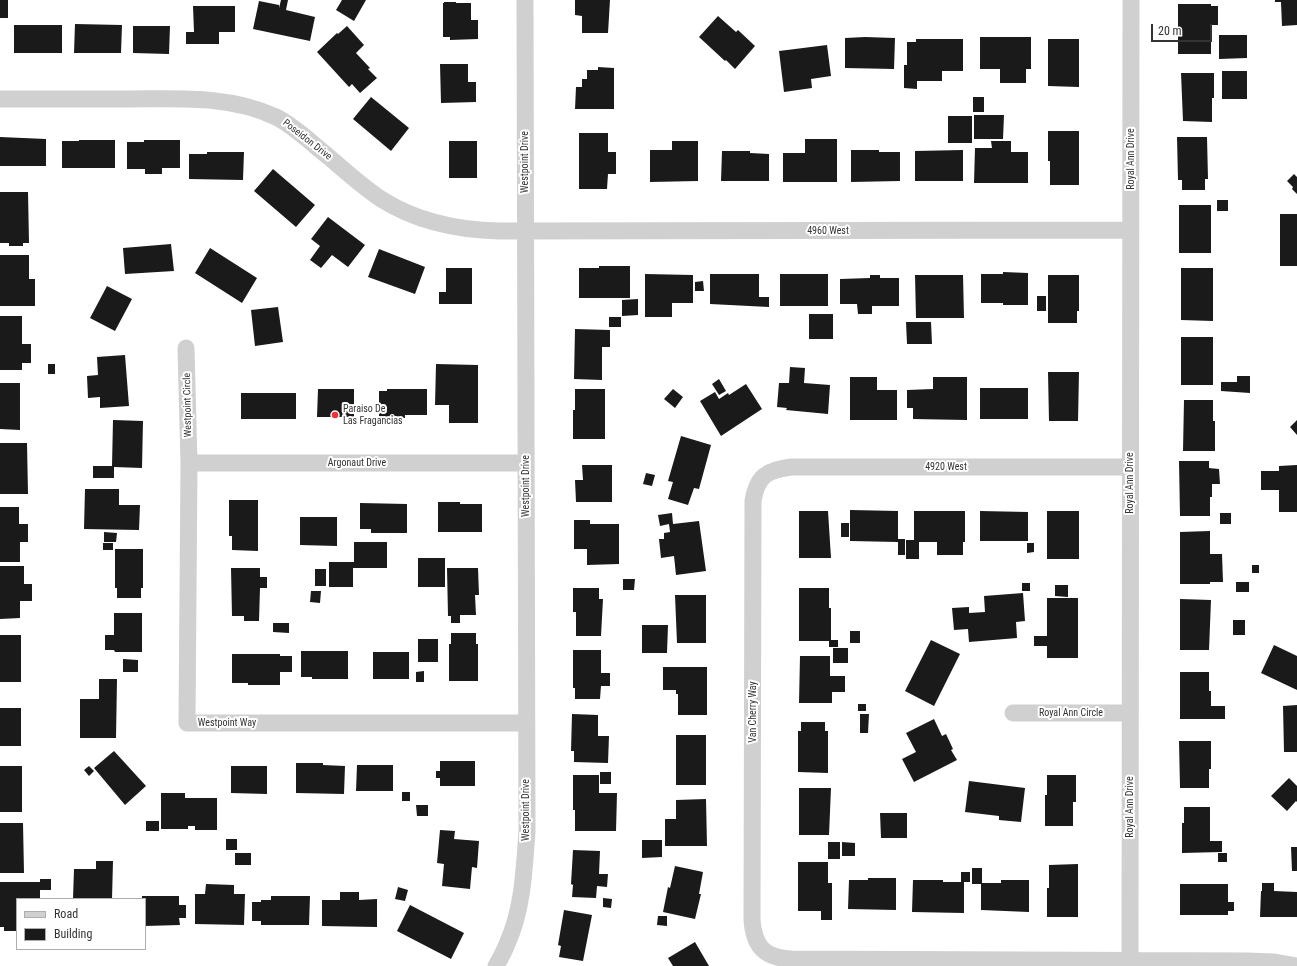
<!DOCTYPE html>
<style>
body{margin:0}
#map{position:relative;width:1297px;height:966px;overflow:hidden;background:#fff;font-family:"Roboto Condensed",sans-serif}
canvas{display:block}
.legend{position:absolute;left:16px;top:898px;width:130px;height:52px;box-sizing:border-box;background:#fff;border:1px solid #adadad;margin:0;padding:5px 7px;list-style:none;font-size:12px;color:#333}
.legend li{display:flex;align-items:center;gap:8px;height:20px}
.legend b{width:20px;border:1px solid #adadad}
.scale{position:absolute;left:1151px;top:24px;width:61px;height:18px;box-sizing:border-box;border:2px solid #333;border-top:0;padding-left:5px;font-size:12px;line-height:14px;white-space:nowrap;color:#333;-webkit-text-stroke:3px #fff;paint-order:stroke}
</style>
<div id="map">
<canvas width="1297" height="966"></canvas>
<ul class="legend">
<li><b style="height:5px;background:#d0d0d0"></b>Road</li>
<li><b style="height:11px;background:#1a1a1a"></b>Building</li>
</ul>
<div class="scale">20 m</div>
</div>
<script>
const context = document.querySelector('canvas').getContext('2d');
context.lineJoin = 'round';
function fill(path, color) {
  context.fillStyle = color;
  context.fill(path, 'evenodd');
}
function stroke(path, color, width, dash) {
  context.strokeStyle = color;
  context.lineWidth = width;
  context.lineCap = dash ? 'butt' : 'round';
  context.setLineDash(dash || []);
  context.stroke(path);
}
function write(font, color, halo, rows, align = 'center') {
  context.font = font + ' "Roboto Condensed",sans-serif';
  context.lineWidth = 4;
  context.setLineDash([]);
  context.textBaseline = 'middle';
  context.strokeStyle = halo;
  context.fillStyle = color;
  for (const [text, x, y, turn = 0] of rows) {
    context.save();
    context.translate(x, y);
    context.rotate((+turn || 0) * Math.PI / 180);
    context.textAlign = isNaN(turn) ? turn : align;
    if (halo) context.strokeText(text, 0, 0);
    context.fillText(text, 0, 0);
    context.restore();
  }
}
const building = new Path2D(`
 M0,0h8v18h-8z
 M281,0h7l-2,10 29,7 -5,24 -57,-12 6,-28 20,4v3z
 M342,0h24l-12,21 -18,-11z
 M575,0h35l-2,33h-26v-17l-7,-1z
 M1275,0h22v25l-15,1 -1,-24h-6z
 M444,2h12v1h15v17h7v19l-28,1v-3h-7v-34h1z
 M1178,4h33v2h7v19h-7v29h-33z
 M193,6h42v26h-16v12h-33v-12h8z
 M718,16l18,16 2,-2 17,16 -20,23 -9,-9 -1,1 -26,-24z
 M75,24l47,1 -1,28h-47z
 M14,25h48v28h-48z
 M133,26h37l-1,28 -36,-1z
 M347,26l17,19 -8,8 14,15 -2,1 9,9 -17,15 -8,-9 -3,3 -32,-35 20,-19 1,1z
 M1219,35h28v23l-28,1z
 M865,37l30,1 -1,31 -49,-1v-30z
 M980,37h51v32h-5v14h-26v-14h-20z
 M916,39h47v32h-21v10h-25v8l-13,-1v-23h3v-23h9z
 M1048,39h31v48l-31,-1z
 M827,45l4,31 -20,3 1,9 -28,4 -5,-41z
 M440,64h28v18h8v20l-35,1z
 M598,67l16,1v41h-39l1,-22h6v-8h5v-9h11z
 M1222,71h25v28h-25z
 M1181,73h33v25h-2v24l-29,-1z
 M371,97l38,31 -18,23 -38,-32z
 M973,97h11v15h-11z
 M974,115h30l-1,24h-29z
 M948,116h24v27h-24z
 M1048,131h31v54h-29v-24h-2z
 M579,133h29v19h8v22h-8l-1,15h-28z
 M0,137l46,2v27h-46z
 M1177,137h30l1,42h-3v11h-23v-10h-4z
 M805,139h32v43h-54v-29h22z
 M79,140h36v28h-53v-27h17z
 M144,140h36v28h-18v6h-17v-5h-18v-27h17z
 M449,141h28v37h-28z
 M672,141h26v40l-48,1v-32h22z
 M991,141h20v11h17v31h-54l1,-35h17z
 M851,150h28v2h21v29l-49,1z
 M963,150v31h-48v-30z
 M722,151h28v2l19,1v27h-48z
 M207,152h37l-1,28 -54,-1v-25h18z
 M273,169l42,36 -19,22 -42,-36z
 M1294,174l3,3v17l-5,-5 1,-2 -6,-6z
 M0,192h28l1,51h-6v3h-14v-3h-9z
 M1217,200h11v11h-11z
 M1179,205h32v48h-32z
 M1280,214h17v52h-17z
 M328,217l37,28 -17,22 -16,-12 -11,13 -11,-8 10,-14 -9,-7z
 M171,244l3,27 -49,3 -2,-26z
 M210,248l47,30 -15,25 -47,-30z
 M379,249l46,18 -10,27 -47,-17z
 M0,255h29v24h6v27h-35z
 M599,266h31v32h-51v-30h20z
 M446,268h26v36h-33v-12h7z
 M1181,268h32v53l-32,-1z
 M1003,272l25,1v32h-25v-2h-22v-29h22z
 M645,274l48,1v28h-21v14h-27z
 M710,274h49v30v-7h10v10l-59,-3z
 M780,274h48v32h-48z
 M870,275h10v3h19v28h-27v8h-14l-1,-10h-17v-25l30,-1z
 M915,275h48l1,43h-48z
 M1048,275h31v36h-2v12h-29z
 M703,281l1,10h-9v-9z
 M107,286l25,13 -17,32 -25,-13z
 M1037,296h9v15h-9z
 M638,299v16l-16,1v-16z
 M278,307l5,35 -28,4 -4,-36z
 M809,314h24v25h-24z
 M0,316h22v28h9v19h-9v7h-22z
 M609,317h12v10h-12z
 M906,322h25l1,22h-25z
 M575,329l35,1v17h-8v33l-28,-1z
 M1181,337h32v48h-32z
 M125,355l4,51 -29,2v-11l-12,1 -1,-22 11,-1 -1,-18z
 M48,364h7v10h-7z
 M436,364l42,1v58h-29v-18h-14z
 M790,367l15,1 -1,15 26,2 -2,29 -42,-4 1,-2 -10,-1 2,-24h10z
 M1048,372h31l-1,49h-29z
 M1237,376h13v17l-29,-2v-9h16z
 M850,377h27v13h20v30h-47z
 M933,377h34v43l-54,-1v-11h-6v-18l26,-1z
 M719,379l7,12 -7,4 -7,-11z
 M0,383h20v47l-20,-1z
 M746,384l16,25 -41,27 -21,-35 15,-9 4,7 9,-6 1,2z
 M980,388h48v31h-48z
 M318,389h36v28h-37z
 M387,389h40v26h-22v3l-26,-1v-26h8z
 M575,389h30v50h-32v-29h2z
 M673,389l10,8 -8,11 -11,-9z
 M241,393h55v26h-55z
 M1184,400h29v21h2v30h-32z
 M113,420l30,1 -1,47 -28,-1v11h-21v-12h19z
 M1297,420v15l-7,-8z
 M681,436l30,9 -12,44 -5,-1 -6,17 -20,-6 5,-17 -5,-1z
 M0,443h27l1,51h-28z
 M1179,461h30v7l10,1 1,15h-8v13h-2v19h-30z
 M582,465h30v37h-36l-1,-22h8z
 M1297,465v47h-18v-22h-18v-19h18v-5z
 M646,473l9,2 -3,11 -9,-2z
 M85,489h34v16h21l-1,25 -55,-1z
 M229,500h29v51l-26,-1v-14h-3z
 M438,502h22v2h22v28h-44z
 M360,503l47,1v29h-36v-4h-11z
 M0,507h19v17h9v18h-8v20h-20z
 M850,510l48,1v28h7v16h-7v-13l-48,-1z
 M799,511h29l3,47h-32z
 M914,511h51v31h-2v13h-26v-13h-18v17h-13v-19h8z
 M980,511l48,1v29h-48z
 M1047,511h32v48h-32z
 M672,513l1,11 26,-3 7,50 -30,4 -2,-19 -13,2 -2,-19h5v-6l6,-1 -1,-8 -9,2 -2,-11z
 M1220,513h11v11h-11z
 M300,517h37v29l-37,-1z
 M574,520h16v4h29v40l-32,1v-16h-13z
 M841,523h8v14h-8z
 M1210,531v23h12l1,28h-13v2h-30v-52z
 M104,532l13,1 -1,9h-12z
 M354,542h33v26h-34v19h-24v-25h25z
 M103,543h10v7h-10z
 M1027,543h7v9l-7,1z
 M115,549h28v39h-2v10h-24v-10h-2z
 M418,558h27v29h-27z
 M1252,565h7v8h-7z
 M0,566h24v18h8v17h-12v17l-20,1z
 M231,568h29v9h7v11h-7l-1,33h-15v-5h-12z
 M447,568h31l1,27h-4l1,20h-16v8h-9v-7h-3z
 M315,569h11v17h-11z
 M623,579h12l-1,11h-11z
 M1236,582h13v10h-13z
 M1022,583h8v8h-8z
 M1055,585h13v12l-13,-1z
 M573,588h26v11h4l-2,37h-25v-24h-3z
 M799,588h30v20h2v32h7v7h-9v-6h-30z
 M311,591h10l-1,12 -10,-1z
 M1023,593l2,28 -9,1 1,16 -48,4 -1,-13 -14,1 -2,-22 17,-1v6l16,-1 -1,-16z
 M675,595h31v48h-29z
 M1047,598h31v60h-31v-12h-13v-10h13z
 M1180,599l31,1 -2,50h-29z
 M114,613h28v39h-27l-1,-2h-9v-15h9z
 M1233,620h12v15h-12z
 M273,623h16v10l-16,-1z
 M642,625h26l-1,28h-25z
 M850,631h10v12h-10z
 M451,633h25v11h2v37h-29v-37h2z
 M0,635h21v47h-21z
 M418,639h20v23h-20z
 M931,640l29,14 -26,52 -29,-15z
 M1274,645l23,11v34l-36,-17z
 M833,648h15v15h-15z
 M573,650h28v23h9v13h-9l-1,13h-25v-11h-2z
 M301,651h47v28h-36v-2h-11z
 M373,652h36v27h-36z
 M232,654h48v2h12v16h-12v13h-32v-2h-16z
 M800,656h30v20h15v16h-13v11h-33z
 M123,659l15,1v12h-15z
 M663,667h44v48h-29v-21h-2v-4h-13z
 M424,671v11h-8v-10z
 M1180,672h29v19h2v15h14v13h-45z
 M99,679h18l-1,59h-36v-39h19z
 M858,704h8v7h-8z
 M1297,705v47h-13l-1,-46z
 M0,708h21v38h-21z
 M572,714l26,1v21h11l-1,27 -34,-1v-11h-3z
 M860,714h9l-1,19h-8z
 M934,719l8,17 4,-2 7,15 -2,1 6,10 -43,22 -12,-23 14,-7 -10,-19z
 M801,722h24v9h3v42l-30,-1v-41h3z
 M676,735h30v50h-30z
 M1179,741h32v28h-2v19h-29z
 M114,751l32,35 -21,19 -31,-37z
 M440,761h35v25h-35v-8h-4v-7h4z
 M296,763h27v2l22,1 -1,28 -48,-1z
 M357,765h36v26h-37z
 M0,766h22v46h-22z
 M89,766l5,5 -5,5 -5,-6z
 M231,766h36v28l-36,-1z
 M600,772h11v12h-11z
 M573,775h26v18h18l-1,38h-41v-21h-2z
 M1047,775h29v27h-3v24h-28v-31h2z
 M1289,778l8,8v16l-1,-1 -9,10 -16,-15z
 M969,781l56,7 -4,34 -22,-2v-4l-34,-4z
 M799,788h32l-2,47h-30z
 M402,792h8v9h-8z
 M161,793h24v5h32v32h-22v-4h-7v3h-27z
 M706,799l1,47h-42v-27h11v-19z
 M416,805h12v11h-11z
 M1184,807h26v34h12v11l-40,1v-30h2z
 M880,813h27v25h-26z
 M146,821h13v10h-13z
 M0,823h23l1,50h-24z
 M440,830l15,1 -1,8 25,2 -2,27 -5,-1 -2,22 -28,-3 2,-22 -7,-1z
 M226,839h11v11h-11z
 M642,840h20v17l-20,1z
 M828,842h12v17h-12z
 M842,842l13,1v13h-13z
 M1291,847h6v24h-5z
 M573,850l27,1 -1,23h9l-1,13 -10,-1 -1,12 -24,-1 1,-12 -2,-1z
 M235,853h16v12h-16z
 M1218,853h9v9h-9z
 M96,861h17l-1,38h-39l1,-30h22z
 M798,862h30v21h4v37h-11v-9h-23z
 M1078,864v53h-31v-29h2v-23z
 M675,866l28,6 -4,22h2l-6,25 -32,-7 5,-25 2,1z
 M972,868h10v15h19v-3h28v32l-48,-2v-26h-9z
 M961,872h9v10h-6v31l-52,-1 1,-32h30v2h18z
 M868,878h28v32l-48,-1 1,-29h19z
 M40,879h11v11h-11v9h-23v32h-13v-4h-4v-45h40z
 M1262,883h12v8l23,1v25h-37l1,-26h1z
 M206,884l28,1v9h11l-1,31 -49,-1v-30h10z
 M1180,884h48v18h6v9h-6v4h-48z
 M398,887l10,3 -3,11 -10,-2z
 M340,892h19v8l18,-1v28l-55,-1v-26h18z
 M142,896h37v9h7v13h-7l1,7 -35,1v-27h-3z
 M271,896h39l-1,29h-48v-4h-9v-19h9v-2h10z
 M603,898l9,1 -1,9 -8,-1z
 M410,905l54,28 -13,26 -54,-28z
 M564,910l28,5 -9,46 -24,-4 2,-11 -3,-1z
 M658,916h9v10l-10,-1z
 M695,942l14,24h-36l-5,-8z`);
const minor = new Path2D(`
 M0,99c42,0 85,0 127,0 50,0 103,-4 149,18 20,10 36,27 53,40 17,15 34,30 52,42 36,23 76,31 118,32l632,-1
 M186,348l3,115 -2,260h339
 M189,463h337
 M1130,467h-339c-24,3 -34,9 -38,34l-1,419c2,27 13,38 39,39l456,2 26,1 24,4
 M1013,713h117
 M496,966c4,-7 8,-14 11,-22 16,-35 17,-74 20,-112l-2,-832
 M1130,966l1,-966`);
const markers = [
 [335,415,4,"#ef2f3b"]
];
const streetNames = [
 ["Poseidon Drive",307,140,38],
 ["Royal Ann Drive",1131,159,-90],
 ["Westpoint Drive",525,162,-90],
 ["4960 West",828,231],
 ["Westpoint Circle",188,405,-91],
 ["Argonaut Drive",357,463],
 ["4920 West",946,467],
 ["Royal Ann Drive",1130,483,-90],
 ["Westpoint Drive",526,486,-90],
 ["Van Cherry Way",753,712,-90],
 ["Royal Ann Circle",1071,713],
 ["Westpoint Way",227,723],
 ["Royal Ann Drive",1130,807,-90],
 ["Westpoint Drive",526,810,-90]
];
const poiNames = [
 ["Paraiso De",343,409],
 ["Las Fragancias",343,421]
];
fill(building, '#1a1a1a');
stroke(minor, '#d0d0d0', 17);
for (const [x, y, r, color] of markers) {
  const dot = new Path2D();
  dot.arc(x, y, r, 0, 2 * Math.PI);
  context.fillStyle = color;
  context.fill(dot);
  stroke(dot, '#fff', 1.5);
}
write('10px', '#333', '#fff', streetNames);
write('10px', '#333', '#fff', poiNames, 'left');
</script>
